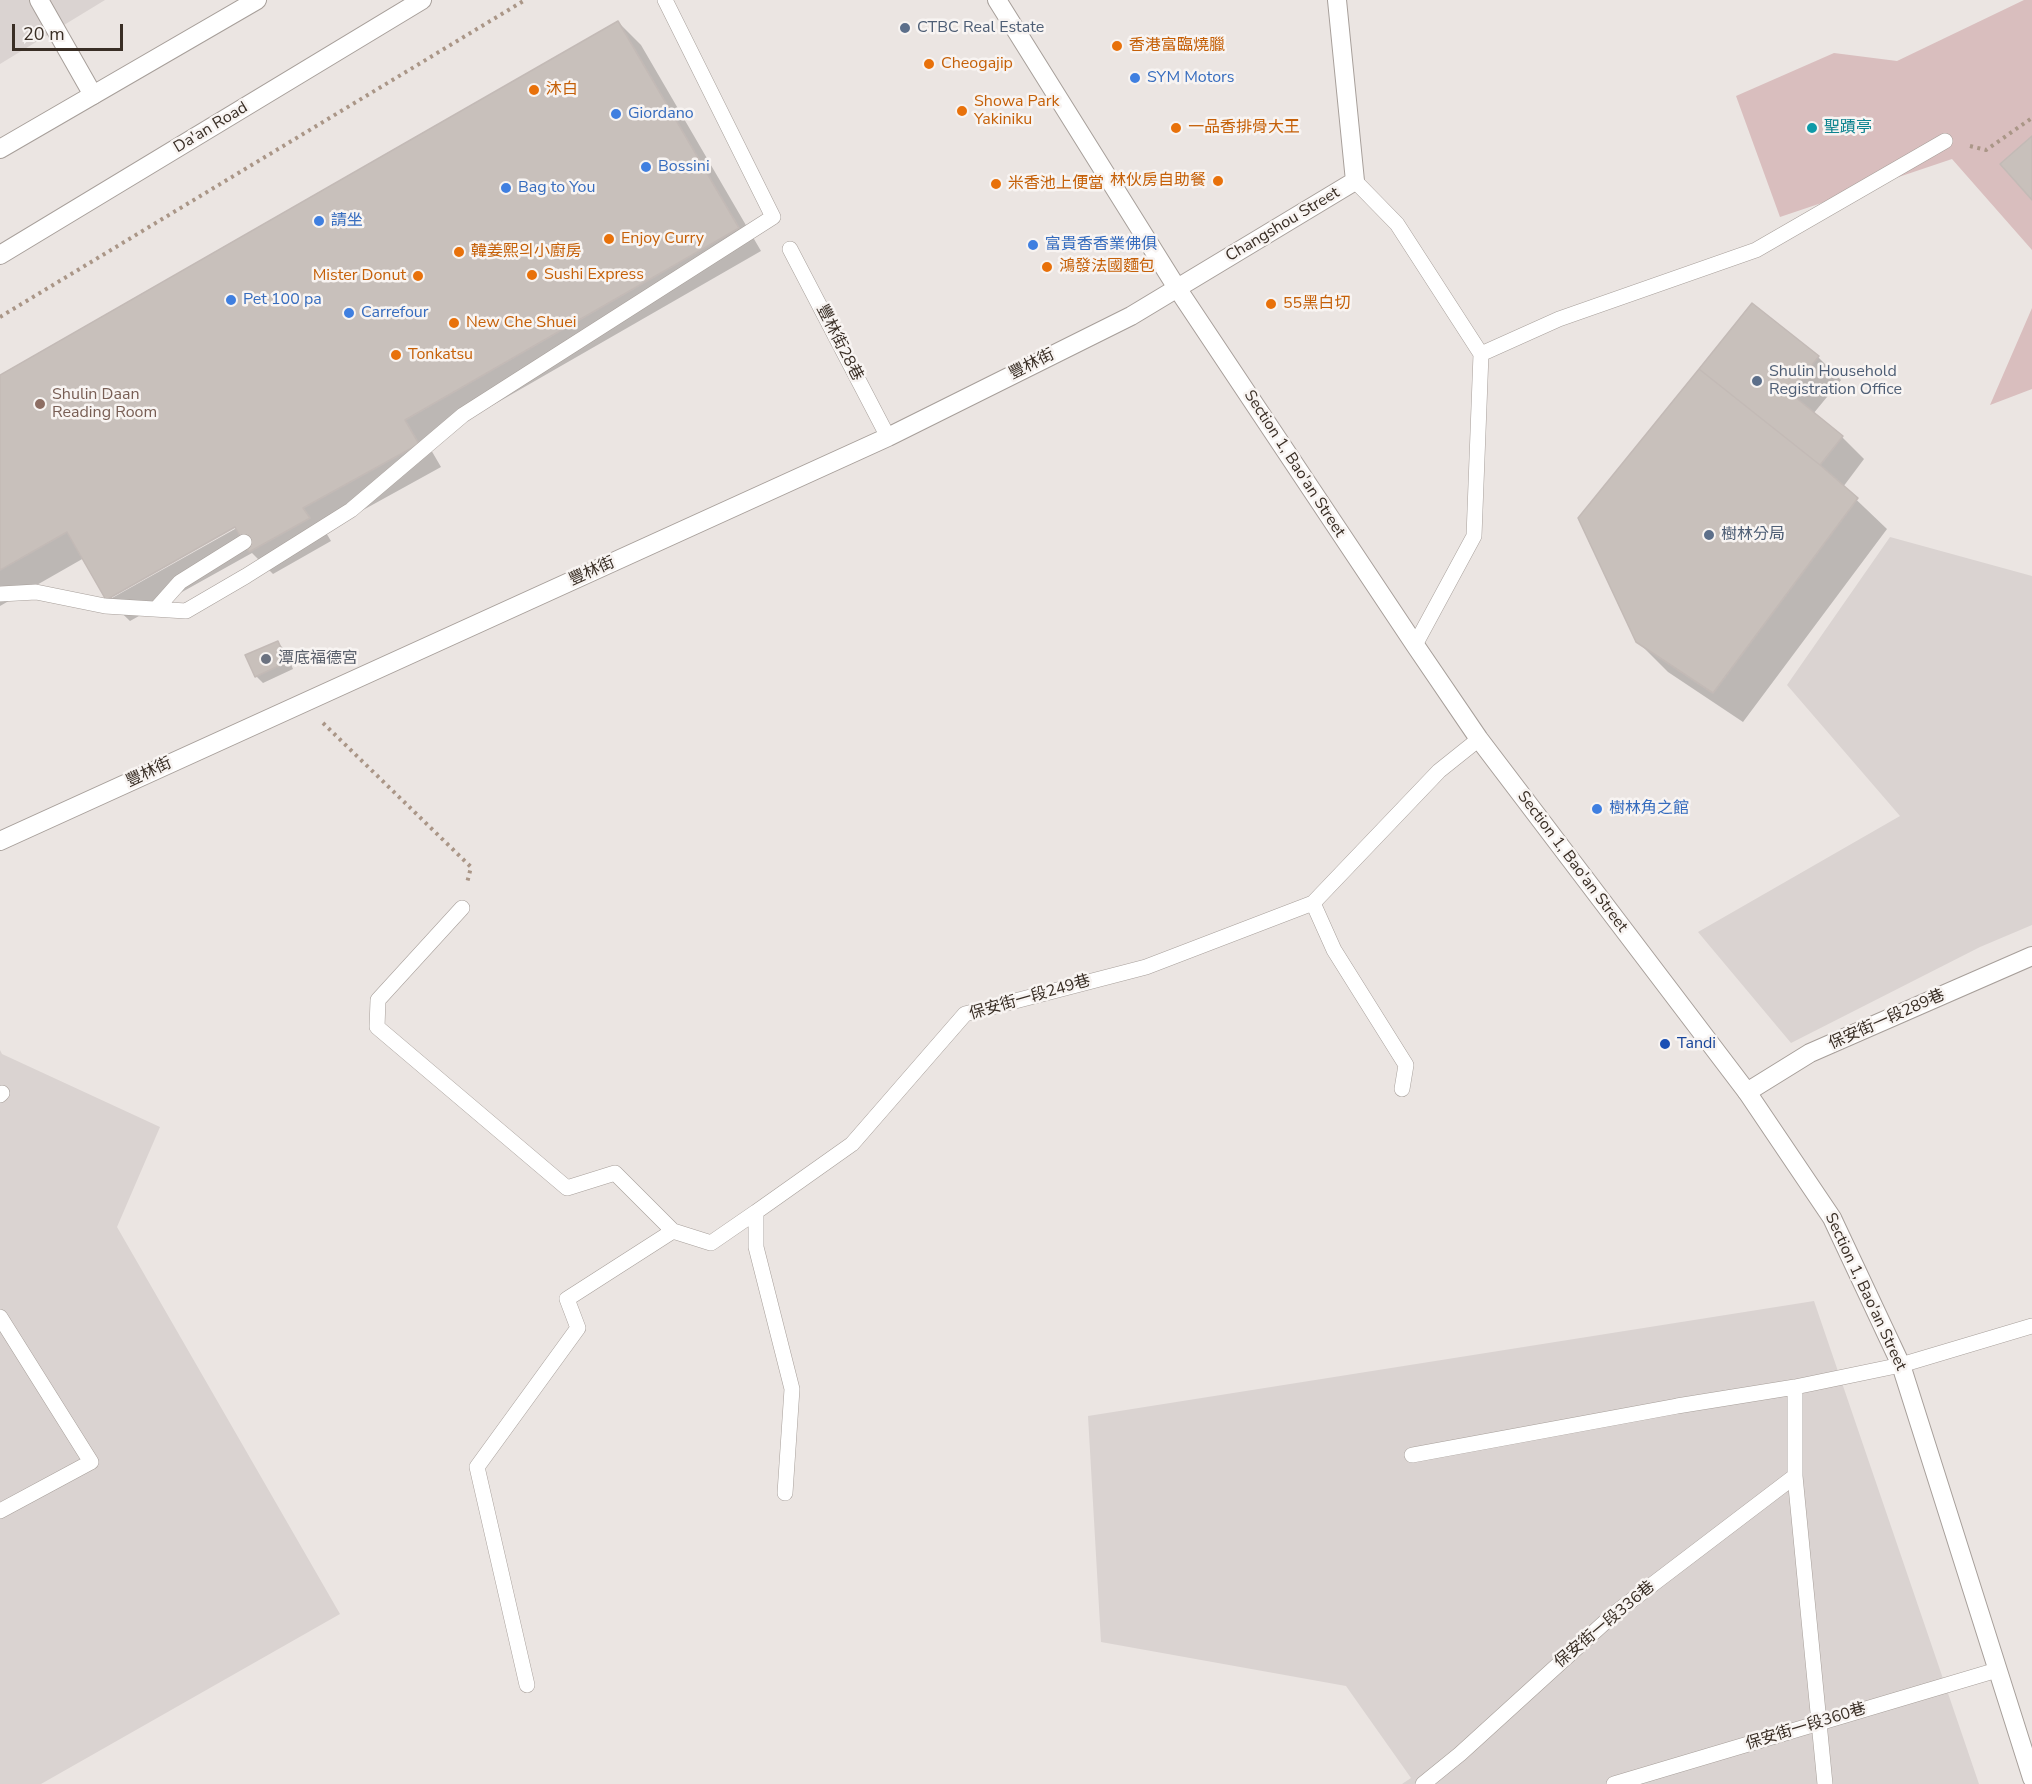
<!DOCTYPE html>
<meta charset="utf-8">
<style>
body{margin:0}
#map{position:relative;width:2032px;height:1784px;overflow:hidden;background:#ebe5e2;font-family:"Nunito Sans",sans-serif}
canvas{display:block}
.scale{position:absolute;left:12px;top:24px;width:111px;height:27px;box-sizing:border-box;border:3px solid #392e25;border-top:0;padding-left:8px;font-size:18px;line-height:21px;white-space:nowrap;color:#392e25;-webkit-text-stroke:4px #f8f4f2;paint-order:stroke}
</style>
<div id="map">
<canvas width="2032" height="1784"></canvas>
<div class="scale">20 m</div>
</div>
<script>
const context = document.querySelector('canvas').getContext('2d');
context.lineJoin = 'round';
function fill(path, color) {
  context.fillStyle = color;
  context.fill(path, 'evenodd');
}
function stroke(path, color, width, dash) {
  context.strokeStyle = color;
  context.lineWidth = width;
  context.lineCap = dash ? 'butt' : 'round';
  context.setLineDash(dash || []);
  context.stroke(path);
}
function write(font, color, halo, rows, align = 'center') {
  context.font = font + ' "Nunito Sans","Noto Sans TC","Noto Sans KR",sans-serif';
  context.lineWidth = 5;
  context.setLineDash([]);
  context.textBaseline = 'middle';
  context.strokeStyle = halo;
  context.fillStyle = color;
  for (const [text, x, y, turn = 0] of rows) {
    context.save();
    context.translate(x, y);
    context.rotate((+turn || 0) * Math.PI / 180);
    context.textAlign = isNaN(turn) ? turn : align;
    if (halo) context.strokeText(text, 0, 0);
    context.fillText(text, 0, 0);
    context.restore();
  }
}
const built = new Path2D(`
 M0,0h105l-105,64z
 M1890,537l142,39v349l-52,22 -189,96 -93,-111 202,-116 -113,-131z
 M0,1050l2,4 158,73 -43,100 223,387 -299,170h-41z
 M1814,1301l165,483h-577l9,-6 -65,-92 -245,-44 -13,-226z`);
const green = new Path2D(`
 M2024,0h8v250l-80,-91 -172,58 -44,-121 98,-43 63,8z
 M2032,308v81l-42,16z`);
const shadow = new Path2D(`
 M618,22l23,23 120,206 -334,192 14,24 -116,64 6,10 -58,33 -21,-21 -122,68 -23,-22 -23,-41 -84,48v-230zM241,522l1,3 -130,73v-4z
 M1818,357l23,23 -28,34 29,23 22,22 -21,28 44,42 -144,193 -75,-50 -31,-31 63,-271z
 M277,642l8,8 8,19 -30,14 -7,-7z`);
const building = new Path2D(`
 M618,21l121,207 -334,192 14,24 -116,64 7,10 -61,34 -14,-25 -129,73 -39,-68 -67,38v-195z
 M2032,136v64l-32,-36z
 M1752,303l67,53 -29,37 53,43 -23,29 -121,-96z
 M1699,369l121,96 38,33 -145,195 -77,-51 -58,-124z
 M278,641l9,21 -32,15 -10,-22z`);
const path = new Path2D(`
 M1970,146l16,4 46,-32
 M0,317l525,-317
 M323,723l148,144 -4,16`);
const service = new Path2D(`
 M1355,181l42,43 84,130 -7,182 -59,109
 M790,249l98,188
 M1481,354l78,-35 197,-69 189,-109
 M0,594l36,-2 69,14 81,5 60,-35 105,-66 112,-95 310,-198 -108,-217
 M156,609l24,-27 64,-40
 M1313,903l21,47 72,115 -4,24
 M462,908l-84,92 -1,27 190,161 48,-15 58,58 38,12 45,-31
 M0,1095l2,-2
 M0,1317l91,145 -91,49
 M1795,1387v89l30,308
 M1412,1455l265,-49 118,-19 106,-22 131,-39
 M785,1493l7,-104 -36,-142v-35l96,-68 113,-130 181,-47 167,-64 126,-132 40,-32
 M527,1685l-50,-218 101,-139 -11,-29 106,-68
 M1423,1784l37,-30 155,-141 180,-137
 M1614,1784l383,-114`);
const minor = new Path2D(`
 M39,0l54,95
 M0,841l888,-404 243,-121 224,-135 -18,-181
 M1747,1092l63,-39 222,-97`);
const tertiary = new Path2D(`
 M997,0l180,288 238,357 64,94 268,353 85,126 69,147 131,413
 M0,149l257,-149
 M0,255l422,-255`);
const markers = [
 [905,28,6,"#5c6f8a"],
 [1117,46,6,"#e8710a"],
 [929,64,6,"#e8710a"],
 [1135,78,6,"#3f7fe0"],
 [534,90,6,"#e8710a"],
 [962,111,6,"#e8710a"],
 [616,114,6,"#3f7fe0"],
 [1176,128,6,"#e8710a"],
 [1812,128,6,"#0f9aa8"],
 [646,167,6,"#3f7fe0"],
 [1218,181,6,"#e8710a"],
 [996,184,6,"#e8710a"],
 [506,188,6,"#3f7fe0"],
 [319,221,6,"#3f7fe0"],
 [609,239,6,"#e8710a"],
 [1033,245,6,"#3f7fe0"],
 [459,252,6,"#e8710a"],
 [1047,267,6,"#e8710a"],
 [532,275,6,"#e8710a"],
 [418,276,6,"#e8710a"],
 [231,300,6,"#3f7fe0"],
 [1271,304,6,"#e8710a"],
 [349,313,6,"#3f7fe0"],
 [454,323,6,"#e8710a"],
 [396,355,6,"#e8710a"],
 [1757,381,6,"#5c6f8a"],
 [40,404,6,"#8d6e63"],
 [1709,535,6,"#5c6f8a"],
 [266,659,6,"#6b7280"],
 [1597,809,6,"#3f7fe0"],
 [1665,1044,6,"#1a4fb4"]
];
const serviceNames = [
 ["CTBC Real Estate",917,28],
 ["Shulin Household",1769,372],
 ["Registration Office",1769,390],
 ["樹林分局",1721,535]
];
const foodNames = [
 ["香港富臨燒臘",1129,46],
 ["Cheogajip",941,64],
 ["沐白",546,90],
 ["Showa Park",974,102],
 ["Yakiniku",974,120],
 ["一品香排骨大王",1188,128],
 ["林伙房自助餐",1206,181,"right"],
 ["米香池上便當",1008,184],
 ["Enjoy Curry",621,239],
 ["韓姜熙의小廚房",471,252],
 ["鴻發法國麵包",1059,267],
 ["Sushi Express",544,275],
 ["Mister Donut",406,276,"right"],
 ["55黑白切",1283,304],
 ["New Che Shuei",466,323],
 ["Tonkatsu",408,355]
];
const shopNames = [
 ["SYM Motors",1147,78],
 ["Giordano",628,114],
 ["Bossini",658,167],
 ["Bag to You",518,188],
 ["請坐",331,221],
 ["富貴香香業佛俱",1045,245],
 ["Pet 100 pa",243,300],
 ["Carrefour",361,313],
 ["樹林角之館",1609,809]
];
const streetNames = [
 ["Da'an Road",211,128,-31],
 ["Changshou Street",1283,225,-31],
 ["豐林街28巷",839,343,63],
 ["豐林街",1032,365,-27],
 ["Section 1, Bao'an Street",1294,464,57],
 ["豐林街",592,572,-24],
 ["豐林街",149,773,-25],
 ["Section 1, Bao'an Street",1572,862,53],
 ["保安街一段249巷",1030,998,-16],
 ["保安街一段289巷",1887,1020,-24],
 ["Section 1, Bao'an Street",1865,1292,65],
 ["保安街一段336巷",1605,1625,-40],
 ["保安街一段360巷",1806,1727,-17]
];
const cultureNames = [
 ["聖蹟亭",1824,128]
];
const educationNames = [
 ["Shulin Daan",52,395],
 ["Reading Room",52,413]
];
const worshipNames = [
 ["潭底福德宮",278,659]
];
const transitNames = [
 ["Tandi",1677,1044]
];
fill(built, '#dad3d1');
fill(green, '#d9bebe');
fill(shadow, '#0003');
fill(building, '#c8c0bb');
stroke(building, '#c3bab6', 1.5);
stroke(service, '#a79f9a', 16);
stroke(minor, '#a79f9a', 20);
stroke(tertiary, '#a79f9a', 20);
stroke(path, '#aa9687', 4, [3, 4.5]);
stroke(service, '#fff', 15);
stroke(minor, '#fff', 18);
stroke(tertiary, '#fff', 18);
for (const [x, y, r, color] of markers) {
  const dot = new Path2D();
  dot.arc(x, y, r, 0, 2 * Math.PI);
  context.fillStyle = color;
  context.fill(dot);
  stroke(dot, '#f8f4f2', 2);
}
write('16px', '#4e5e75', '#f8f4f2', serviceNames, 'left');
write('16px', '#c56008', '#f8f4f2', foodNames, 'left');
write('16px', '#366cbe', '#f8f4f2', shopNames, 'left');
write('16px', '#392e25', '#f8f4f2', streetNames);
write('16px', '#0d838f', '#f8f4f2', cultureNames, 'left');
write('16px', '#785e54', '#f8f4f2', educationNames, 'left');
write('16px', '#5b616d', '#f8f4f2', worshipNames, 'left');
write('16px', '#164399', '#f8f4f2', transitNames, 'left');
</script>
